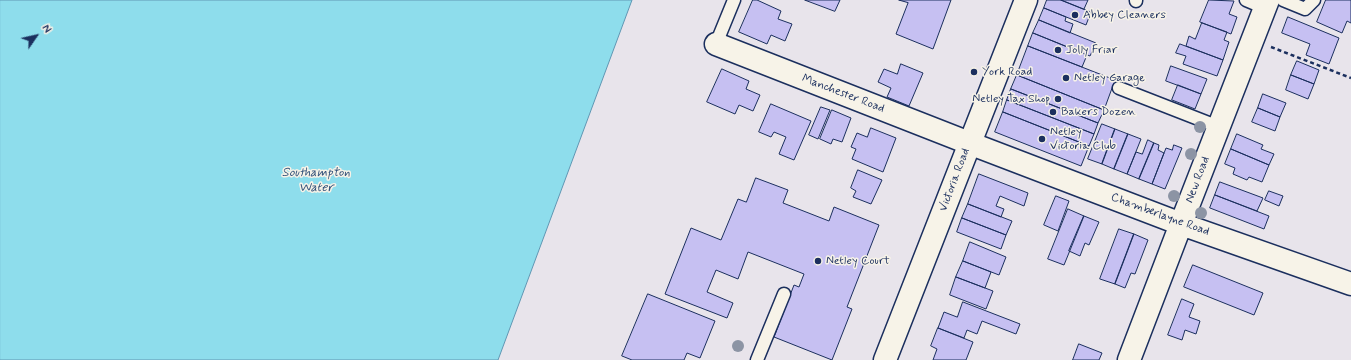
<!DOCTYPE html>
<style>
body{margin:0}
#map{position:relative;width:1351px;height:360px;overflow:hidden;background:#e8e4eb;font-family:Mynerve,sans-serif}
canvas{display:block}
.north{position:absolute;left:16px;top:16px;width:40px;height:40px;-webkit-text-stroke:3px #f7f3e8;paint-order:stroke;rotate:56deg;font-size:11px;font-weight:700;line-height:16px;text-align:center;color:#1b2f5e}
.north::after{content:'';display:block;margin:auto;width:14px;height:18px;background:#1b2f5e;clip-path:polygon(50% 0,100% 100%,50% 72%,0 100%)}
</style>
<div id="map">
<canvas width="1351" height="360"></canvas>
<div class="north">N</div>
</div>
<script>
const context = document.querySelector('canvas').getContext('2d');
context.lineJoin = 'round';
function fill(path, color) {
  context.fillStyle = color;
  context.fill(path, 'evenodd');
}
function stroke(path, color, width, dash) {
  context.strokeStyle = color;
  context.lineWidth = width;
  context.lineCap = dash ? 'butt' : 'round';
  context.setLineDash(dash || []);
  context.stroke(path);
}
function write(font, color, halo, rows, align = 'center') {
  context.font = font + ' Mynerve,sans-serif';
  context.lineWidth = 3;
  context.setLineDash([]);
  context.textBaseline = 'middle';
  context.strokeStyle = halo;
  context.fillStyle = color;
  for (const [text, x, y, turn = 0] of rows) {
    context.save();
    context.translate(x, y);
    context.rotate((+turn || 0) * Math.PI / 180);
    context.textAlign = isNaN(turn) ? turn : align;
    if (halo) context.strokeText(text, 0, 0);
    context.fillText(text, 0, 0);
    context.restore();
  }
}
const water = new Path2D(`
 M0,0h632l-134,360h-498z`);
const building = new Path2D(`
 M753,0h4l24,11 -3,8 14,5 -7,17 -14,-6 -4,9 -28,-12z
 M805,0h35l-5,11z
 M899,0h52l-18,49 -37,-15 12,-31z
 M1047,0h14l30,12 -5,13 -42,-17z
 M1061,0h27l-4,9z
 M1209,0l25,1 -5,13 8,3 -6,17 -31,-12z
 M1326,0h25v23l-4,-2 -5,12 -25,-11z
 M1044,8l22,9 -1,4 8,3 -3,9 -31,-13z
 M1288,17l51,21 -10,26 -23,-9 4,-11 -28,-11z
 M1039,20l57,23 -6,13 -57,-23z
 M1202,23l25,9 -3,8 5,2 -6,18 -37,-14 3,-10 6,3z
 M1033,33l54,22 -5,12 -54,-21z
 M1180,44l43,16 -6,16 -34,-12 3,-8 -10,-3z
 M1028,46l87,34 -11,30 -87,-35z
 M1297,61l22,9 -5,14 -23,-9z
 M901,64l22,9 -14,33 -22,-9 4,-9 -13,-6 6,-13 13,5z
 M1171,66l36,13 -6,15 -35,-13z
 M722,69l27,12 -3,8 14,6 -7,16 -14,-6 -4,9 -28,-12z
 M1017,75l87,35 -6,13 -87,-34z
 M1291,75l23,9 -6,15 -22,-9z
 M1178,85l23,9 -6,15 -23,-9z
 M1011,89l87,34 -4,11 -87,-34z
 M1263,94l23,9 -6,14 -22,-9z
 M1007,100l87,34 -5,12 -86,-34z
 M771,104l40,17 -17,39 -15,-6 7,-17 -12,-5 -3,5 -12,-5z
 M821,107l9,3 -12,29 -9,-4z
 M1258,108l22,9 -5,14 -23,-9z
 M832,110l19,8 -9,24 -9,-3 -2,5 -11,-5z
 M1003,112l86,34 -8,20 -86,-34z
 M1102,124l13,5 -13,35 -14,-5z
 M871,128l25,10 -13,34 -31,-13 4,-10 -5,-2 6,-14 10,4z
 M1115,129l13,5 -14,35 -12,-5z
 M1128,134l13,5 -14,35 -13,-5z
 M1237,134l26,11 -2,4 13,5 -5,11 -38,-16z
 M1148,140l6,3 -15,36 -12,-5 9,-22 6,2z
 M1154,143l5,2 -1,5 6,3 -12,31 -13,-5z
 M1174,145l8,3 -17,41 -13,-5 14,-36 6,2z
 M1231,149l38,16 -7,17 -13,-5 -2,3 -14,-6 2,-6 -10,-4z
 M858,170l24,10 -11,24 -18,-7 3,-6 -5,-3z
 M979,174l49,19 -4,13 -24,-10 -4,10 8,3 -3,8 -33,-13z
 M756,178l32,12 -5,13 46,18 5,-14 45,18 -32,82 5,2 -20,51 -58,-23 20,-52 5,2 5,-13 -56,-22 -10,27 -22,-9 -9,22 26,11 -6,15 -62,-24 26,-66 30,12 17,-41 8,3z
 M1220,182l43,16 -6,13 -42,-16z
 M1269,191l14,5 -4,10 -14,-6z
 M1215,195l54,21 -5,13 -54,-21z
 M1056,196l13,5 -11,30 -14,-6z
 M968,204l44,17 -6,14 -44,-17z
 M1068,209l16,7 -20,49 -16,-6z
 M1084,216l15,6 -10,23 -4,-2 -5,13 -11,-5z
 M962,218l44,17 -5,14 -44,-17z
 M1119,229l15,5 -19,50 -15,-5z
 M1134,234l14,6 -13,34 -4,-1 -6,15 -10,-4z
 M970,242l36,15 -7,18 -36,-14z
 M963,261l28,11 -6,16 -29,-11z
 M1193,265l70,28 -9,22 -70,-28z
 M956,277l37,14 -7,18 -36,-14z
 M648,294l67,27 -15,37 -13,-5 -3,7h-52l-10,-4z
 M1182,299l12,5 -5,13 11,4 -4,13 -11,-4 -3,10 -14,-5z
 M963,302l57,22 -4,10 -34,-13 -5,13 -10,-4 -3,8 -26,-10 6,-16 13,5z
 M938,328l35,14 -7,18h-33l4,-11 -6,-3z
 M1079,344l23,9 -3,7h-26z`);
const path = new Path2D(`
 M1271,47l80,31`);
const service = new Path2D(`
 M1246,0l19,8
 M1283,0l22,9 9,-9
 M1136,1v-1
 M716,44l18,-44
 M1119,88l100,39
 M757,360l27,-66`);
const minor = new Path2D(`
 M716,44l253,99 212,81 170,60
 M1129,360l52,-136 87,-224`);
const tertiary = new Path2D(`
 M885,360l141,-360`);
const trees = [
 [1200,127],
 [1191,154],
 [1174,196],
 [1201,213],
 [738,346]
];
const markers = [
 [1075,15,4,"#1b2f5e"],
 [1058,50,4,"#1b2f5e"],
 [974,72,4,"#1b2f5e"],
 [1066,78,4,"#1b2f5e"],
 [1058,99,4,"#1b2f5e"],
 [1053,112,4,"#1b2f5e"],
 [1042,139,4,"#1b2f5e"],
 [818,261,4,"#1b2f5e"]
];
const poiNames = [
 ["Abbey Cleaners",1083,15],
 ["Jolly Friar",1066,50],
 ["York Road",982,72],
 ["Netley Garage",1074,78],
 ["Netley Tax Shop",1050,99,"right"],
 ["Bakers Dozen",1061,112],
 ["Netley",1050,132],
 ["Victoria Club",1050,146],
 ["Netley Court",826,261]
];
const streetNames = [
 ["Manchester Road",843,94,21],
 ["Victoria Road",955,180,-69],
 ["New Road",1198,180,-69],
 ["Chamberlayne Road",1160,215,20]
];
const waterNames = [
 ["Southampton",316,173],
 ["Water",316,188]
];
fill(water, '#8eddec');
stroke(water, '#6097b3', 1);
fill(building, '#c6c0f2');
stroke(building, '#1b2f5e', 1);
stroke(service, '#1b2f5e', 15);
stroke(minor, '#1b2f5e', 25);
stroke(tertiary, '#1b2f5e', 25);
stroke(path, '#1b2f5e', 2.5, [4, 3]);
stroke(service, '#f7f3e8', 12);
stroke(minor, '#f7f3e8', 22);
stroke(tertiary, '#f7f3e8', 22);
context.fillStyle = '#8c94a4';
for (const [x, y] of trees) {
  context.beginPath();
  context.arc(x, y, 6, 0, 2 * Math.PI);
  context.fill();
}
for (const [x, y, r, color] of markers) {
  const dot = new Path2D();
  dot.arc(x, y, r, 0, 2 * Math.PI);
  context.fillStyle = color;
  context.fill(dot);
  stroke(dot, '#f7f3e8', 1.5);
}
write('12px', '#1b2f5e', '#f7f3e8', poiNames, 'left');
write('12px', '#1b2f5e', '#f7f3e8', streetNames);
write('italic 13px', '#32527a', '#f7f3e8', waterNames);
</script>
